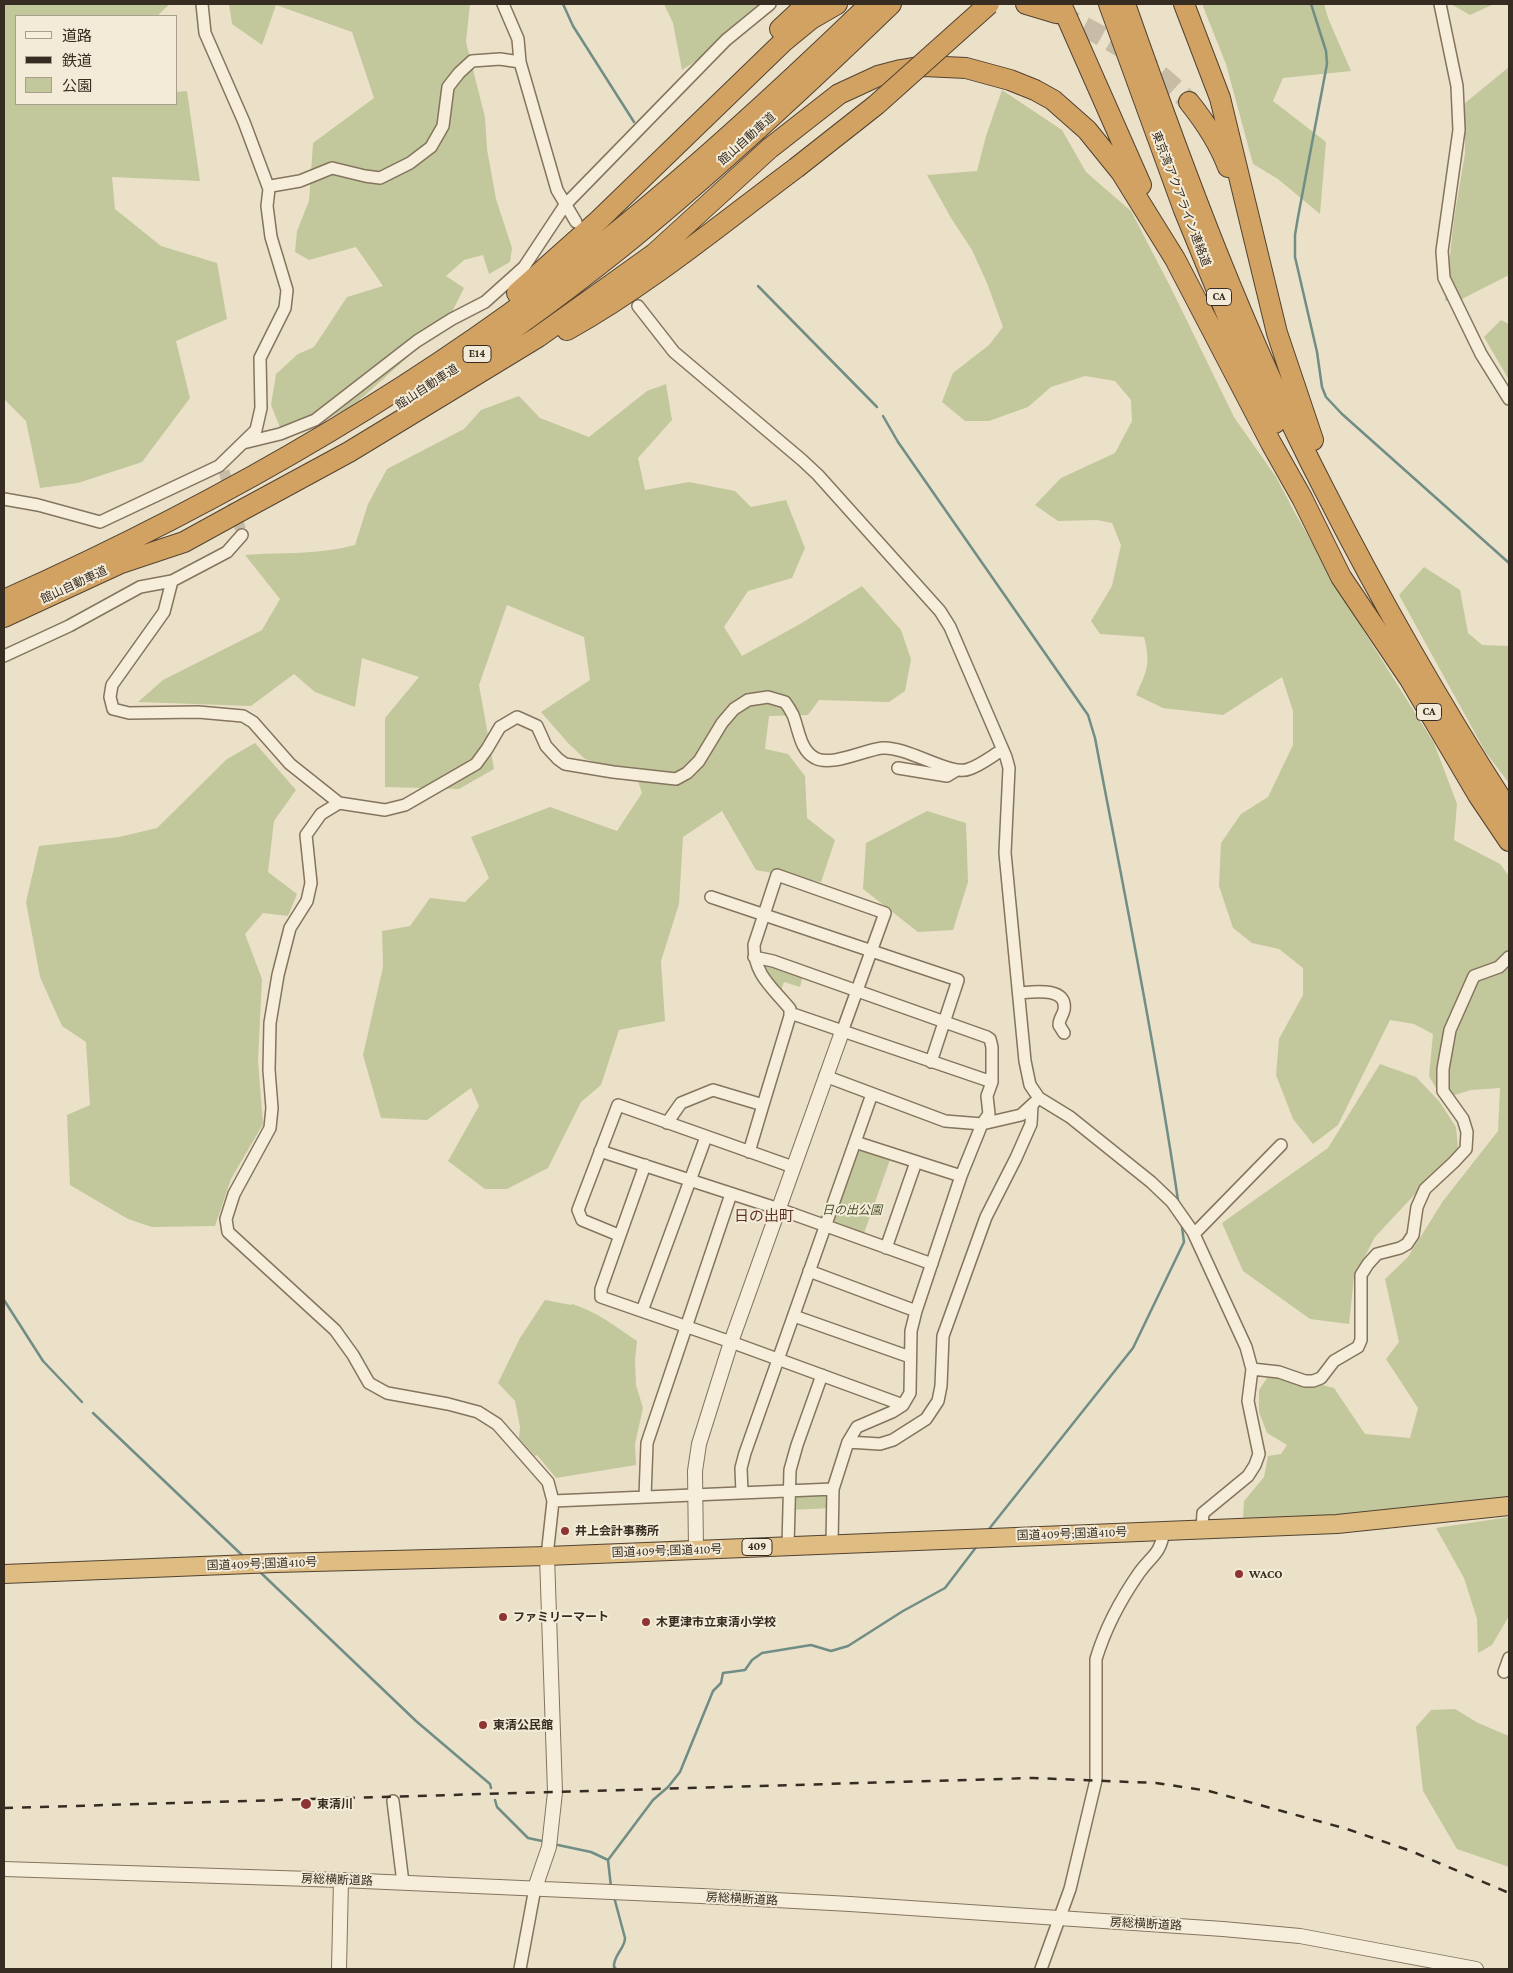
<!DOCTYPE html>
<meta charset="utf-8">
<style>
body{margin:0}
#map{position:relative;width:1513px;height:1973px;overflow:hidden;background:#ebe1c8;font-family:"Crimson Pro","Noto Sans JP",serif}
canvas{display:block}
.frame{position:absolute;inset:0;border:5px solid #372c21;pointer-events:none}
.legend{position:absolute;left:15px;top:15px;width:162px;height:90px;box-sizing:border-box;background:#f3ebd7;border:1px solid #a89f8e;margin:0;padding:6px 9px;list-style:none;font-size:15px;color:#372c21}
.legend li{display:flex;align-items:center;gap:10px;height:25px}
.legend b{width:25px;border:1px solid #a89f8e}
</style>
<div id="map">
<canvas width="1513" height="1973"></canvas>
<div class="frame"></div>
<ul class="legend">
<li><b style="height:6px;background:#f6eeda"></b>道路</li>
<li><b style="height:6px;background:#372c21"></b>鉄道</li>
<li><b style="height:14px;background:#c2c89c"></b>公園</li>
</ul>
</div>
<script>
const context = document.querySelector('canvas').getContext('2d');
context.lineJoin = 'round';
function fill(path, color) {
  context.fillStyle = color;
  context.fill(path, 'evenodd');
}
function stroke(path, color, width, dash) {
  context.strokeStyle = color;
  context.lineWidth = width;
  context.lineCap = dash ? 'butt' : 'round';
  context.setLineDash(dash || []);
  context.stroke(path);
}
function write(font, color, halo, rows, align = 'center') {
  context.font = font + ' "Crimson Pro","Noto Sans JP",serif';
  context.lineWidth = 4;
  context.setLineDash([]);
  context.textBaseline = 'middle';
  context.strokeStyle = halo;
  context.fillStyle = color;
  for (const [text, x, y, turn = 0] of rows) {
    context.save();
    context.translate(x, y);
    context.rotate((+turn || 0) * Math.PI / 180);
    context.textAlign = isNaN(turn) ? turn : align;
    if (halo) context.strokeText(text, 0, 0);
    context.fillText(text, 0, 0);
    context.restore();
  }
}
const green = new Path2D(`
 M4,4h166l-13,12h-141v88h160v-12l11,-1 13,90 -88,-4 3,32 46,37 56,17 10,56 -51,22 14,57 -48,64 -64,21 -38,5 -14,-67 -22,-22z
 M229,4h241l-4,38 19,75 2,32 9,50 16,49 -2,14 -21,12 -6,-19 -19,5 -18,16 18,12 -17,34 -93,83 -69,35 -14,-35 5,-31 22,-20 16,-7 33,-50 36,-11 -27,-39 -47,13 -14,-8 2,-21 12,-30 4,-58 61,-45 -22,-66 -76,-27 -14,40 -30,-21z
 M664,4h103l-8,16 -77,50 -9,-47z
 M1202,4h122l4,14 23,53 -68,7 -10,23 53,41 -6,72 -42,-35 -25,-15 -27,-100z
 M1451,4h43l-24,11z
 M1509,67v208l-47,24 -17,2 9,-82 11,-66v-50z
 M1002,90l60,40 24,42 45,39 39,75 64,131 42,60 19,36 55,96 84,134 23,61 -3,36 46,24 9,12v621l-87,12 -172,13 -7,-3 1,-18 20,-24 4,-21 13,-2 6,-9 -20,-12 -8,-21v-22l8,-12h15l4,-3 48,13 31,46 45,4 8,-30 -32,-49 13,-17 -14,-63 23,-22 35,-56 55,-70 2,-43 -29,2 -29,9 -13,-23 4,-42 -19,-10 -24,-4 -52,105 -25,19 -20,-25 -17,-44 3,-36 24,-44v-27l-24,-19 -27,-6 -19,-15 -14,-42 2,-43 20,-29 27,-17 25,-52v-34l-11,-34 -59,38 -60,-7 -27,-13c11,-24 15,-32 8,-58l-44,-3 -9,-13 21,-35 9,-41 -9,-22 -15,-3 -39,1 -23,-16 26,-27 54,-25 17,-32 -1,-21 -16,-19 -30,-5 -34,11 -23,20 -39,14h-24l-23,-19 11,-29 36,-28 14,-18 -16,-44 -15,-33 -21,-32 -24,-43 50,-4 9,-35z
 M1501,320l8,4v56l-25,-43z
 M666,384l6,36 -34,38 7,32 44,-8 46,9 16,16 35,-7 19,48 -13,30 -44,13 -24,36 18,29 58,-32 62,-38 39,44 10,29 -6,32 -16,11 -70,-2 -11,15 -39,1 -4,33 23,5 17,22 2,42 28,22 -14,42 -65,-12 -34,-59 -39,26 -4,67 -18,57 4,60 -46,9 -18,55 -20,17 -33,66 -41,21h-22l-37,-28 31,-55 -8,-18 -44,32 -46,-2 -18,-63 20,-88 -1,-36 28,-5 20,-28 35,4 24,-24 -18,-41 79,-30 67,24 25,-38 -6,-18 -51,-16 -17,-16 -27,-31 49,-32 -6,-43 -77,-32 -28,80 15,84 -35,20 -74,-2v-69l34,-41 -57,-19 -7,49 -40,-15 -21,-18 -43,32 -113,-4 25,-22 99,-50 18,-31 -35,-44c38,-3 74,0 110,-10l13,-41 19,-35 77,-40 17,-19 38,-14 21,22 49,19 58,-46z
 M1424,567l36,23 8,43 14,12 27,1v137l-23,-30 -87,-158z
 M255,743l41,47 -22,31 -6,51 29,22 -9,22 -25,-3 -18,21 17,45 -4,82 5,63 -32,55 -16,47 -63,1 -24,-8 -58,-34 -3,-70 23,-10 -4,-63 -24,-16 -22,-49 -14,-75 13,-56 80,-9 38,-9 70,-69z
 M927,811l39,12 2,59 -15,48 -35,2 -55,-43 3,-46z
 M754,957l50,15 -4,15 -16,-5 -5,14z
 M1380,1064l36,13 23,24 17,26 2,21 -83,89 -21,40 -5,47 -39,-5 -67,-48 -21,-48 106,-75z
 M855,1142l37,12 -30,85 -37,-13z
 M545,1300l26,5 1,-1c26,8 44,23 65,37l-2,19 1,25 7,23 -8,36 1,21 -80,13 -19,-23 -2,1 -16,-18 1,-11 -5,-26 -17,-18 22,-45z
 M833,1489l-1,19 -43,2 -1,-19z
 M1509,1517v99l-17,29 -14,8 -1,-34 -13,-41 -28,-50z
 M1455,1709l23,14 31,13v131l-52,-18 -34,-58 -7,-64 15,-17z`);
const stream = new Path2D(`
 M563,4l10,22 61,96
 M1311,4l15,47 1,13 -29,153 -3,18v22l22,95 5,35 4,10 16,17 167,149
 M758,286l119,121
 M883,416l15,26 190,273 7,23c29,153 60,307 83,462
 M4,1300l39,61 39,41
 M93,1413l151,144
 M989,1529l144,-181 51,-106 -2,-15
 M260,1572l156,149 74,63 1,4
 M495,1800l2,7 31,31 14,3
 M558,1845l33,7 17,8
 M611,1887l-3,-27 45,-60 15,-13 12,-15 33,-81 8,-8 2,-10 22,-3 7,-10 10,-7 49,-8 20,6 17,-5 55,-35 42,-23 32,-42
 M614,1897l11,41c0,11 -12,17 -11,29l2,2`);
const minorTunnel = new Path2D(`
 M224,471l18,64`);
const motorwayTunnel = new Path2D(`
 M1057,14c48,21 96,50 132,88`);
const minor = new Path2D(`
 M202,4l3,29 39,89 25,67
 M503,4l15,35 2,23 37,128 19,32
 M1440,4l17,82 2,44 -17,121 2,27 37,76 28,45
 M638,306l36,46 128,108 16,15 122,136 10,16 56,130 3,11 -4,85 20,208 5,24 9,13 31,19 81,65 21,20 21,30 53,115 6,22 -4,32 11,53 -4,11 -7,11 -45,37 -1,16
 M243,443l37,-9 35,-14 102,-79 35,-22 33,-17 39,-35 41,-62 161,-165 44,-36
 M4,499l34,6 62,17 119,-56 37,-36 5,-22 -1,-50 25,-50 2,-18 -16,-53 -4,-31 2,-17 2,-3 29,-5 32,-13 33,8 15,2 30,-15 21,-16 12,-21 5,-39 11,-14 13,-12 28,-2 20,3
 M172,581l-8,31 -52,73 -2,12 3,12 16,4 69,-1 45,4 10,6 37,42 49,39 46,7 20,-5 71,-41 11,-15 13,-22 17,-10 20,9 9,20 12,13 7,5 48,8 63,7 11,-6 12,-12 23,-38 12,-14 14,-9 20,-3 17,5c3,4 6,9 8,13 6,15 7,35 22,43 16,9 49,-8 67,-10 26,-2 69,29 87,21 12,-4 23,-13 33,-19
 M4,656l65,-30 71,-39 32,-6 55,-29 15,-17
 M898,768l49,8 10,-6
 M339,803l-18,11 -15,21 5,48 -4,18 -17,27 -12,47 -8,48 -1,47 3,38 -2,20 -36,66 -8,25 2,13 107,98 18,25 16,28 18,10 61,11 30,8 19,12 51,58 5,19 -6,55
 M711,897l247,83 -27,82
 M754,957l19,4 214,76 3,2 2,8v35l-5,14 2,18 -7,10 -21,52 -45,135 -5,20 -1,62 -7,12 -11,7 -35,15 -9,15 -15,47 -1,54
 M1019,993c13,-1 49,-7 45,17 -1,5 -5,9 -5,15l5,8
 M790,1013l202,69
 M825,1076l120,45 37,3 39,-9 13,-12
 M667,1123l14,-20 32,-13 50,15 27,-89v-7c-18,-22 -36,-34 -36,-64l23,-70 108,38 -43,119
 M855,1142l106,34
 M600,1151l179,58 153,55
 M749,1152l14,-47
 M793,1167l-175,-62 -40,105 4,10 34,14 3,4 -18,51v8l130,45 172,63
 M1194,1234l87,-89
 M619,1238l26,-73
 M886,1248l30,-86
 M809,1271l107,40
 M642,1311l64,-174
 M794,1316l116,41
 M1252,1369l27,3 26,9h8l8,-3 13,-17 24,-14 3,-7v-65l7,-11 9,-10 23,-6 7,-4 6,-9 4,-28 8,-18 29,-27 12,-13 1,-17 -4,-13 -20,-28v-22l7,-39 24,-54 25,-9 10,-10
 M848,1442l32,2 13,-4 33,-21 12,-18 3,-15 2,-50 43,-119 30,-59 15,-34 1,-19
 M742,1493l-1,-25 4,-15 127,-359
 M645,1497l2,-54 84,-249
 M553,1501l280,-12
 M788,1546l2,-76 7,-25 25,-70
 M1504,1672l5,-14
 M393,1801l10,82
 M520,1969l15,-81
 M1041,1969l29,-80 26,-109v-121c9,-30 25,-60 43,-86 13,-18 21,-18 25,-42`);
const tertiary = new Path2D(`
 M696,1550l-1,-79 4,-27 32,-102 111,-310
 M4,1869l337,11 360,16 149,8 373,25 77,7 176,33
 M535,1888l14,-41 6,-55 -8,-236
 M339,1969l2,-89`);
const trunk = new Path2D(`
 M4,1574l271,-11 272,-7 790,-32 172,-18`);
const motorway = new Path2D(`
 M1026,4l30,9
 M1061,4l80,181
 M1109,4l75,206 50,122 41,91
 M1125,4c58,165 119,331 200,487 56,110 117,216 184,320
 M1184,4l36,94 57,235 36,107
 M780,29l27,-25
 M1189,102c16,20 30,41 39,65
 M517,293l82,-73 184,-178 28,-23 26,-15
 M567,330c82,-46 154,-106 229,-162
 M415,396c69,-45 138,-94 203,-146 95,-77 185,-161 273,-246
 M121,563l63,-21 60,-33 105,-57 189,-115 116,-83 116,-106 69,-54 39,-18 23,-6 23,-4 42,2 44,12 25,10 18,10 34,30 34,42 54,87 96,184 31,55 39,79 68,101
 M4,600c215,-96 421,-214 605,-362 91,-73 177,-153 261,-234
 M4,617l130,-60
 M1402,666l76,129 31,46`);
const rail = new Path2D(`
 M4,1808l1029,-30 123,5 53,8 138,38 64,22 98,42`);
const motorwayBridge = new Path2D(`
 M796,168l80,-63 113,-101`);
const markers = [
 [565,1531,5,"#8e3534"],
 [1239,1574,5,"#8e3534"],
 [503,1617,5,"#8e3534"],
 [646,1622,5,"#8e3534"],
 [483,1725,5,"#8e3534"],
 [306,1804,6,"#8e3534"]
];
const shields = [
 [1219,297,25],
 [477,354,28],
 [1429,712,25],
 [757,1547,30]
];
const shieldNames = [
 ["CA",1219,297],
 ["E14",477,354],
 ["CA",1429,712],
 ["409",757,1547]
];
const streetNames = [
 ["館山自動車道",747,139,-42],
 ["東京湾アクアライン連絡道",1181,199,69],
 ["館山自動車道",427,387,-33],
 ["館山自動車道",74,585,-25],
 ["国道409号;国道410号",1072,1534,-2],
 ["国道409号;国道410号",667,1551,-2],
 ["国道409号;国道410号",262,1564,-2],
 ["房総横断道路",337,1880,2],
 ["房総横断道路",742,1899,3],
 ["房総横断道路",1146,1924,3]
];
const parkNames = [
 ["日の出公園",852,1210]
];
const poiNames = [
 ["井上会計事務所",575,1531],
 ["WACO",1249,1574],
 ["ファミリーマート",513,1617],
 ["木更津市立東清小学校",656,1622],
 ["東清公民館",493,1725],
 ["東清川",317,1804]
];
const quarterNames = [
 ["日の出町",764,1216]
];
fill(green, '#c2c89c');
stroke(stream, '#708d86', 2.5);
stroke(minorTunnel, '#c7bda7', 11, [11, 5.5]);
stroke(motorwayTunnel, '#c7bda7', 20, [20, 10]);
stroke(minor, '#85745e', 14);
stroke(tertiary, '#85745e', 16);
stroke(trunk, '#534232', 20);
stroke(motorway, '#534232', 22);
stroke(minor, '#f6eeda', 11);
stroke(tertiary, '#f6eeda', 14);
stroke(trunk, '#debc82', 18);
stroke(motorway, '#d1a261', 20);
stroke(rail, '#372c21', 2.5, [9, 9]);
stroke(motorwayBridge, '#534232', 22, []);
stroke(motorwayBridge, '#d1a261', 20);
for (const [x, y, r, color] of markers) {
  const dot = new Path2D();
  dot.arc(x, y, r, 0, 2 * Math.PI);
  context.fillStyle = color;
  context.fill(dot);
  stroke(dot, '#f3ebd7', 2);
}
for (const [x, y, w] of shields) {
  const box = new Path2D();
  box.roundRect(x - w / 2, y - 8.5, w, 17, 4);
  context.fillStyle = '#f3ebd7';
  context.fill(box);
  stroke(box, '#372c21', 1);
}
write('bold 11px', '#372c21', null, shieldNames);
write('12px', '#372c21', '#f3ebd7', streetNames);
write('italic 12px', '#465129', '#f3ebd7', parkNames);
write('bold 12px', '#372c21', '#f3ebd7', poiNames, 'left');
write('15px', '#5f3224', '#f3ebd7', quarterNames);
</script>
